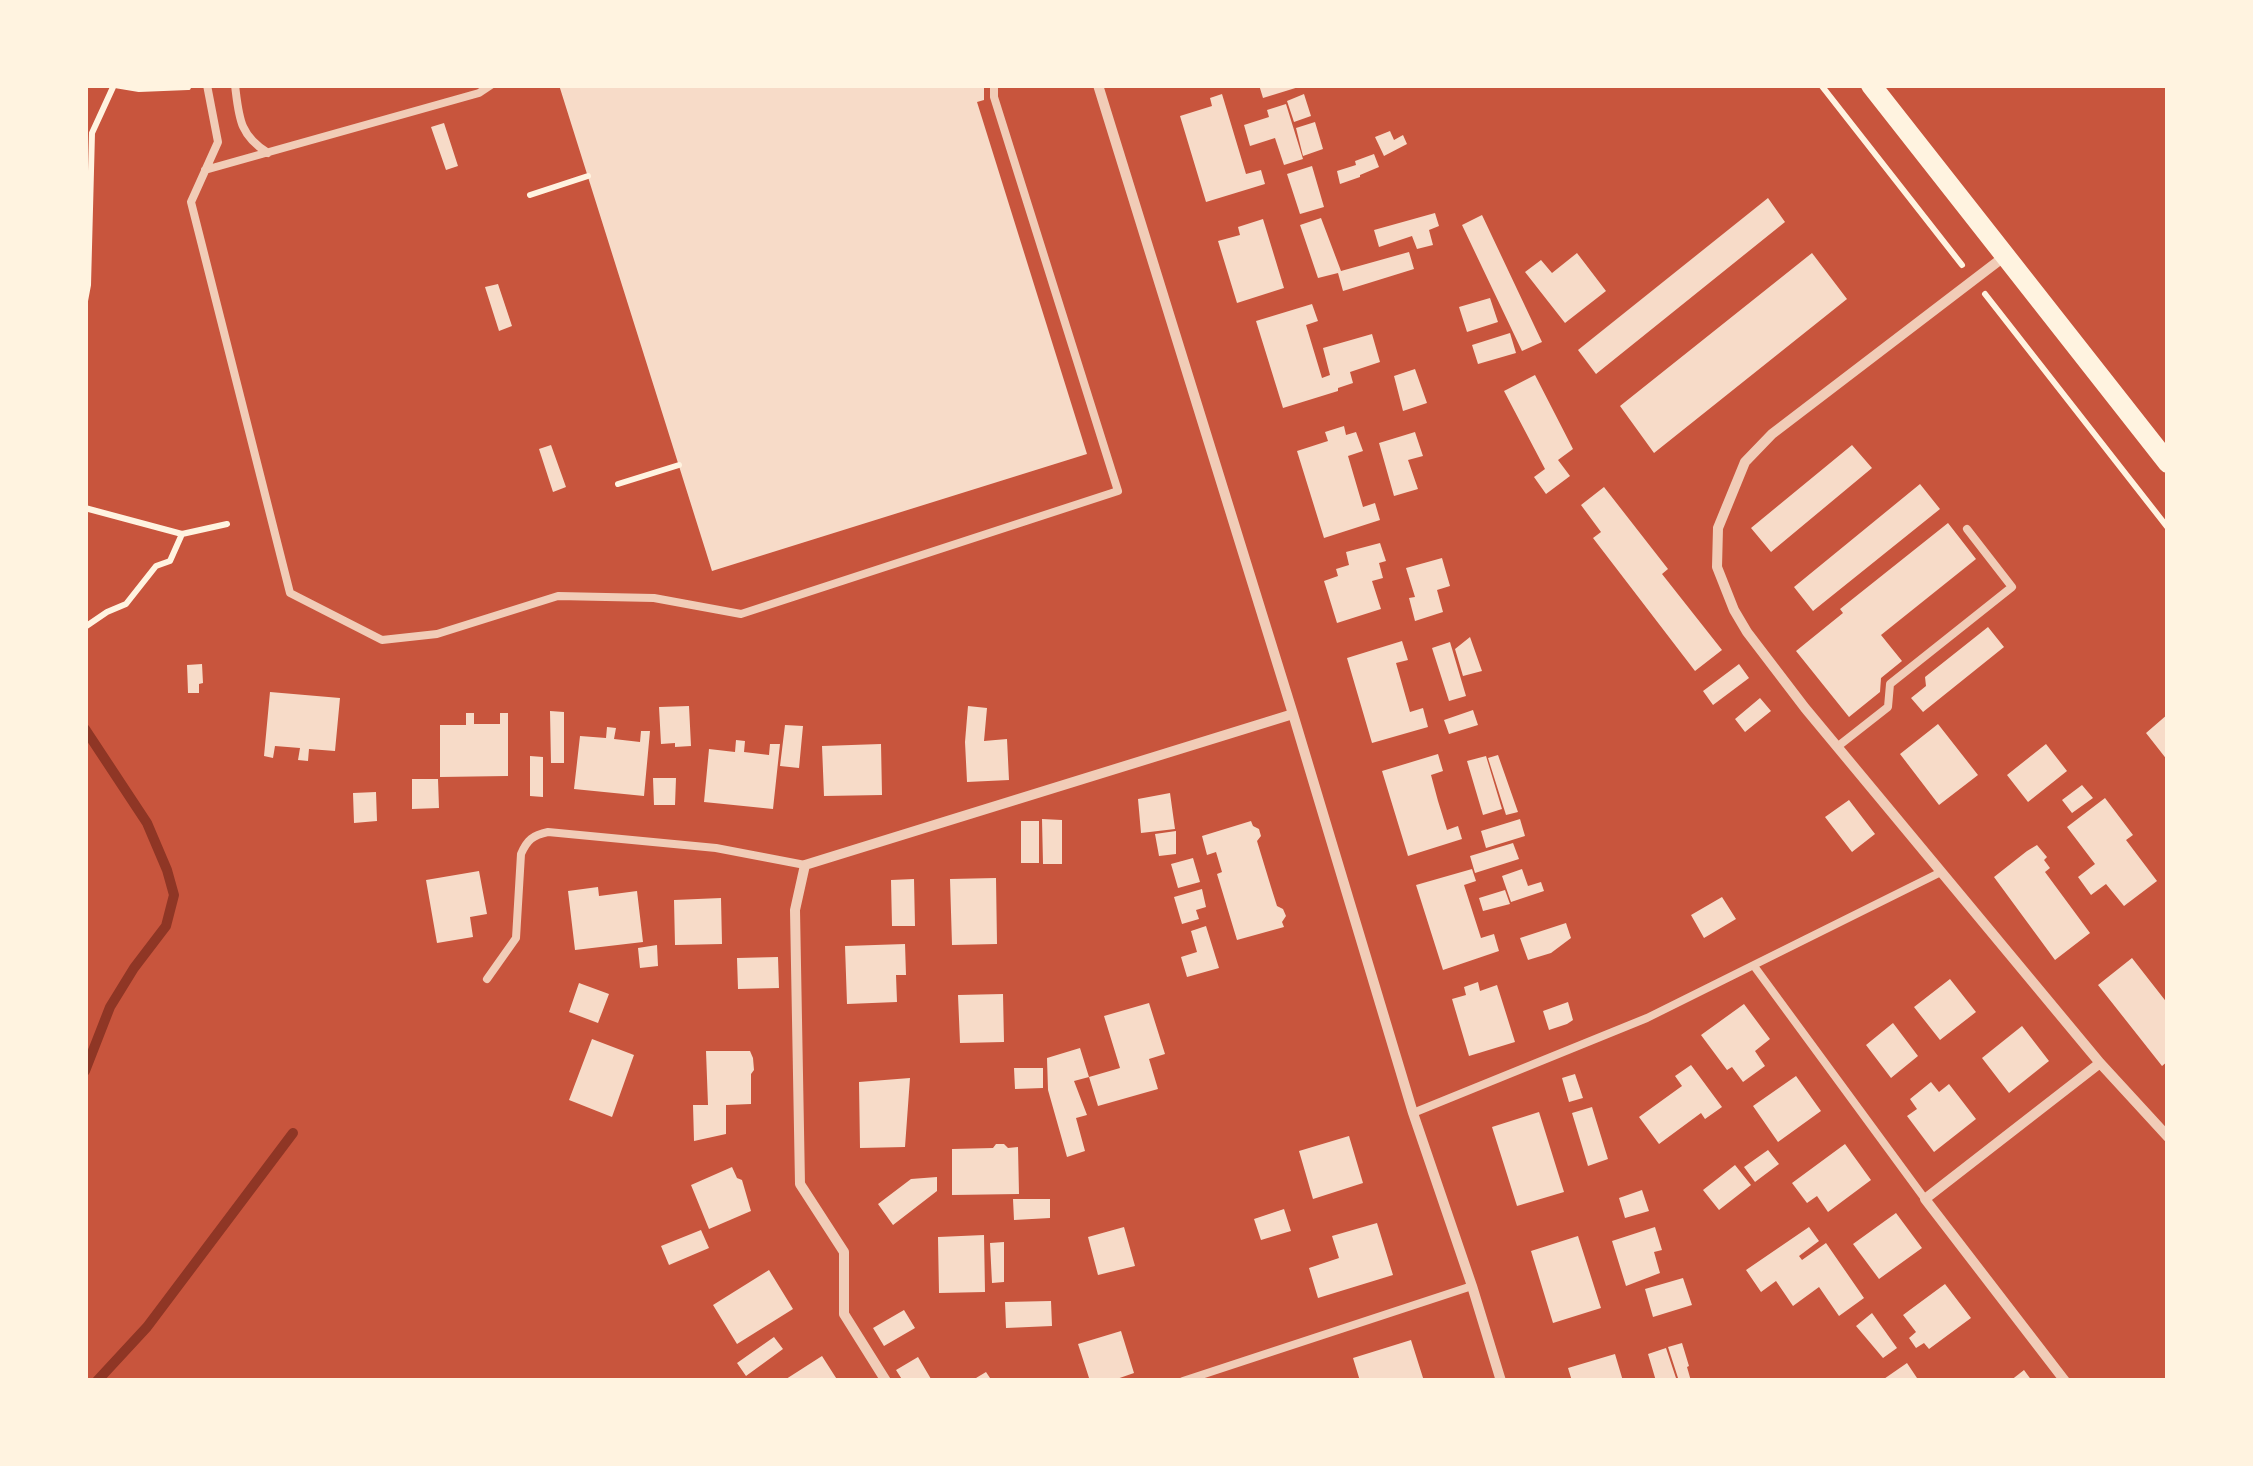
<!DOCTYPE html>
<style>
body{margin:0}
#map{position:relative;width:2253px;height:1466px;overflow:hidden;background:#c8553d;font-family:"Source Sans 3",sans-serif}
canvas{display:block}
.frame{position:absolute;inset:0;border:88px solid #fff3e0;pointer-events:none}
</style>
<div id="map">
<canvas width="2253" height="1466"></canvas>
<div class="frame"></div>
</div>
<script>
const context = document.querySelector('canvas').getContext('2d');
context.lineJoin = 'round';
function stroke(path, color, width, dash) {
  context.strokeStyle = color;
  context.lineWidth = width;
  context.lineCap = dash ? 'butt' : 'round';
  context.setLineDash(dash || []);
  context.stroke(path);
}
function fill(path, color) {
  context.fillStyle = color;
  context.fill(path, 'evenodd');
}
const stream = new Path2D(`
 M85,729l62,94 20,47 7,25 -8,31 -32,42 -24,39 -25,64
 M97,1381l50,-54 146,-194`);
const building = new Path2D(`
 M559,85h425v15l-7,2 110,352 -375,117z
 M1259,85h43v1l-39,12z
 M1222,94l24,80 15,-4 4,14 -59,18 -26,-86 32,-10 -2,-8z
 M1304,94l7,22 -17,6 -7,-21z
 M1286,104l17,55 -19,6 -9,-27 -25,8 -6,-21 25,-8 -2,-7z
 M1315,122l8,27 -20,7 -7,-28z
 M444,123l14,43 -12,4 -15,-43z
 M1390,131l4,9 9,-5 4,9 -23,12 -9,-19z
 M1374,154l5,13 -19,8v2l-20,7 -3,-13 19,-6 -1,-4z
 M1312,166l12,41 -24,7 -13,-40z
 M1768,198l17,24 -189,152 -18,-24z
 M1435,213l4,13 -10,4 4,15 -16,4 -5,-13 -33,11 -5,-17z
 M1482,215l60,127 -20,9 -60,-126z
 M1321,218l20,53 68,-19 5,17 -71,22 -5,-18 -20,5 -18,-53z
 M1263,219l21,69 -47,15 -19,-62 22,-6 -2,-8z
 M1577,253l29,38 -41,32 -40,-51 16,-12 11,13z
 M1812,253l35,46 -193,154 -34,-47z
 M498,284l14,42 -13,5 -14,-44z
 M1490,298l8,24 -31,10 -8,-25z
 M1312,304l6,17 -12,4 16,53 8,-3 -7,-27 49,-14 8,28 -30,10 3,11 -15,5v3l-55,17 -27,-87z
 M1510,333l6,20 -38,11 -6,-19z
 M1415,369l12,34 -24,8 -9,-35z
 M1535,375l38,74 -15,11 12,16 -24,18 -12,-17 11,-8 -41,-78z
 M1344,426l2,9 10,-3 7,19 -15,5 15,51 12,-4 5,17 -56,18 -27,-87 31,-10 -3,-9z
 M1415,432l8,24 -15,4 10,29 -24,7 -15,-53z
 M551,445l15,42 -13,5 -14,-43z
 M1852,445l20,23 -101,84 -20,-24z
 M1920,484l20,25 -127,102 -19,-24z
 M1604,487l64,82 -6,5 60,76 -27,21 -102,-133 8,-6 -20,-27z
 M1948,523l28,36 -95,76 21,26 -21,17 -1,14 -31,25 -53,-66 47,-38 -3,-4z
 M1380,543l6,18 -7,2 4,15 -11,3 9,28 -44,14 -13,-42 14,-5 -2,-7 13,-4 -3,-13z
 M1442,558l8,28 -13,4 6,22 -28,9 -6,-23 6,-1 -9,-29z
 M1988,627l16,20 -81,65 -12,-14 15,-12 -1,-9z
 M1470,637l12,34 -19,5 -8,-27z
 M1402,641l6,19 -12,3 14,49 13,-4 5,19 -56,16 -25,-85z
 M1450,642l16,54 -17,5 -17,-53z
 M202,664l1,19 -4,1v9h-11l-1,-28z
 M1739,664l10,14 -36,27 -10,-14z
 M270,692l70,6 -5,53 -26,-2 -1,12 -10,-1 2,-12 -25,-2 -2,12 -9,-2z
 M1760,698l11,13 -26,21 -10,-13z
 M689,706l2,40 -16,1v-4l-14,1 -2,-37z
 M968,706l19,2 -3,33 23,-2 2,41 -42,2 -2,-40z
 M1473,710l5,15 -29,9 -5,-14z
 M550,711l14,1v51h-13z
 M466,713h8v11h26v-11h8v63l-68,1v-52h26z
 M2168,714v47l-22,-28z
 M1938,724l40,51 -39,30 -39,-51z
 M785,725l18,1 -4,42 -19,-2z
 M607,727l9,1 -2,11 26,3 1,-11h9l-6,65 -70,-7 6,-53 26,2z
 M736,740l9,1 -1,11 25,3 1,-11h10l-7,65 -69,-7 5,-53 26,3z
 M881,744l1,51 -58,1 -2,-50z
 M2046,744l21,27 -39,31 -21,-27z
 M1438,754l5,17 -12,4 7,26 9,29 11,-4 4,13 -54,17 -26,-85z
 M1498,755l20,57 -12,3 -18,-57z
 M530,756l13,1v40l-13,-1z
 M1486,756l16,53 -19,6 -16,-54z
 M653,778h23l-1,27h-21z
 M412,779h26l1,29 -27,1z
 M2082,785l11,13 -21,15 -10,-13z
 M376,792l1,29 -23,2 -1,-30z
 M1170,793l5,36 -34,4 -3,-34z
 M2105,798l28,37 -7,5 31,41 -33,25 -18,-22 -15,11 -13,-18 17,-13 -28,-37z
 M1849,800l26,34 -23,18 -27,-35z
 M1042,819l20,1v44h-19z
 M1520,819l5,17 -39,12 -5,-17z
 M1021,821h18v42h-18z
 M1251,821l2,5 6,3 2,7 -4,5 14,46 6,19 6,3 3,7 -4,6 2,5 -47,13 -20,-66 5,-2 -6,-20 -9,3 -5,-19z
 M1176,831v23l-17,2 -4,-22z
 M1513,843l6,16 -44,14 -5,-17z
 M2037,845l10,12 -3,3 6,8 -5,4 45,61 -35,27 -61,-83 33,-26z
 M1193,858l7,24 -22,6 -7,-24z
 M1472,869l4,12 -12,4 17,53 13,-4 5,17 -56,19 -27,-85z
 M1522,869l6,17 13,-4 3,9 -33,11 -9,-26z
 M479,871l8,43 -17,3 3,20 -36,6 -11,-63z
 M996,878l1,66 -45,1 -2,-66z
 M914,879l1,47h-23l-1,-46z
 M598,887l1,9 38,-5 6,51 -68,8 -7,-59z
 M1202,889l4,18 -10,3 3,9 -17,5 -8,-27z
 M1505,890l5,14 -27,7 -4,-13z
 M1722,897l14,22 -32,19 -13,-23z
 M721,898l1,46 -47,1 -1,-45z
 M1566,923l5,15 -20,15 -23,7 -8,-22z
 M1206,926l13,42 -32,9 -6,-20 16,-5 -6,-21z
 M905,944l1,31h-10l1,27 -50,2 -2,-58z
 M657,945l1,21 -18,2 -2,-20z
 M778,957l1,31 -41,1 -1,-31z
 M2132,958l36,46v57l-6,5 -64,-81z
 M1950,979l26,33 -36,28 -26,-33z
 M1478,982l2,9 17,-6 18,57 -46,14 -17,-57 14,-4 -2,-8z
 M579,983l30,11 -11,29 -29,-11z
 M1003,994l1,48 -44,1 -2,-48z
 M1568,1002l5,18 -6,4 -18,6 -6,-19z
 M1149,1003l16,51 -16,5 9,30 -60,17 -9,-29 31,-9 -16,-52z
 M1744,1004l26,35 -15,12 10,15 -22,16 -11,-15 -5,3 -26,-35z
 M1893,1023l25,33 -27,22 -25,-33z
 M2022,1026l27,35 -40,32 -27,-35z
 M592,1039l42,16 -22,62 -43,-17z
 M1080,1048l9,29 -15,4 13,34 -11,3 9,33 -18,6 -19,-67 -1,-32z
 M706,1051h44l3,7 1,12 -3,4v30l-25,1v29l-32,7 -1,-36h15z
 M1691,1065l31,42 -17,12 -4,-6 -42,31 -20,-27 43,-31 -7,-10z
 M1014,1068h29v20l-28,1z
 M1575,1074l8,24 -14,4 -7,-24z
 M1796,1076l25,35 -43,31 -25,-36z
 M910,1078l-5,69 -45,1 -1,-66z
 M1931,1082l8,10 10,-8 27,35 -42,33 -27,-36 10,-7 -7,-10z
 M1592,1107l16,52 -20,7 -16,-53z
 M1539,1112l25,80 -47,14 -25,-79z
 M1349,1136l14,47 -50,16 -14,-48z
 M996,1144h8l4,4 10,-1 1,47 -67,1v-46l41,-1z
 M1845,1144l26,36 -43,32 -11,-16 -10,7 -15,-20z
 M1768,1150l11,14 -24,18 -11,-15z
 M1735,1165l16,20 -32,25 -16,-20z
 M732,1167l5,11 5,2 9,31 -42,18 -18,-44z
 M937,1177v14l-44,34 -15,-21 33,-25z
 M1642,1190l7,21 -24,7 -6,-20z
 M1013,1199h37v19l-36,2z
 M1284,1209l7,22 -30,9 -7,-21z
 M1896,1213l26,35 -43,31 -26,-35z
 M1377,1223l16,52 -75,23 -9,-30 30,-10 -7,-22z
 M1124,1227l11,39 -37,9 -10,-38z
 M1655,1227l7,23 -8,2 6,21 -34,13 -14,-45z
 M1809,1227l10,14 -20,15 3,4 24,-17 38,55 -25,18 -20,-29 -26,19 -17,-25 -15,11 -15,-22z
 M701,1230l8,18 -40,17 -8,-19z
 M984,1235l1,57 -46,1 -1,-56z
 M1578,1236l23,72 -48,15 -22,-72z
 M1004,1242v40l-12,1 -2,-40z
 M769,1270l24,39 -56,35 -24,-39z
 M1683,1278l9,27 -39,12 -8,-28z
 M1945,1284l26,34 -42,31 -5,-6 -8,5 -7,-10 7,-6 -13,-17z
 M1051,1301l1,25 -46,2 -1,-26z
 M904,1310l11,18 -31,18 -11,-18z
 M1872,1313l25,35 -14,10 -27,-32z
 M1121,1331l13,42 -23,8h-21l-12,-37z
 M774,1337l9,12 -37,27 -9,-13z
 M1411,1340l13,41h-64l-7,-23z
 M1682,1343l7,23 -2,1 4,14h-12l-11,-34z
 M1666,1348l11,33h-21l-8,-27z
 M1615,1354l8,27h-51l-4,-13z
 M822,1356l16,25h-55z
 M918,1357l13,22 -28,2 -7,-11z
 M1907,1363l12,18h-38z
 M2024,1370l8,11h-22z
 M986,1372l6,9h-21z`);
const path = new Path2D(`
 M115,85l24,4 49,-2
 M1821,85l141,180
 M530,195l58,-19
 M1985,294l183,234
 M85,301l3,-16 4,-152 22,-48
 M618,484l61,-19
 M85,508l97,26
 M85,627l22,-15 19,-8 30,-38 14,-5 12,-27 45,-10`);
const service = new Path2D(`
 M207,85l11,57 -27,60 99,391 92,47 55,-6 121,-38 96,2 87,16 377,-123 -124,-394v-12
 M235,85c4,32 4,50 33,68
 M205,170l274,-77 12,-8
 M1837,747l51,-40 2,-23 122,-97 -45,-58
 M1754,966l171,233
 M487,979l29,-41 5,-84c6,-14 12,-19 27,-22l168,16 89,17
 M1413,1113l234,-95 294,-146
 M1183,1381l289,-95`);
const minor = new Path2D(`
 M1098,85l195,629 120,399 59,173 29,95
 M2005,256l-233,178 -27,28 -27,66 -1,39 17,43 13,22 58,76 295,355 68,74
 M886,1381l-42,-67v-62l-44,-68 -5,-274 10,-45 488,-151
 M2065,1381l-140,-182 175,-136`);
const secondary = new Path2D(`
 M1871,85l297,378`);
stroke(stream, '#8f3625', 10);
fill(building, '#f7dbc8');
stroke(path, '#fff3e0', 6);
stroke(service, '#f1ccb7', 8);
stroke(minor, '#f1ccb7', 10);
stroke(secondary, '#fff3e0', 20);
</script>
